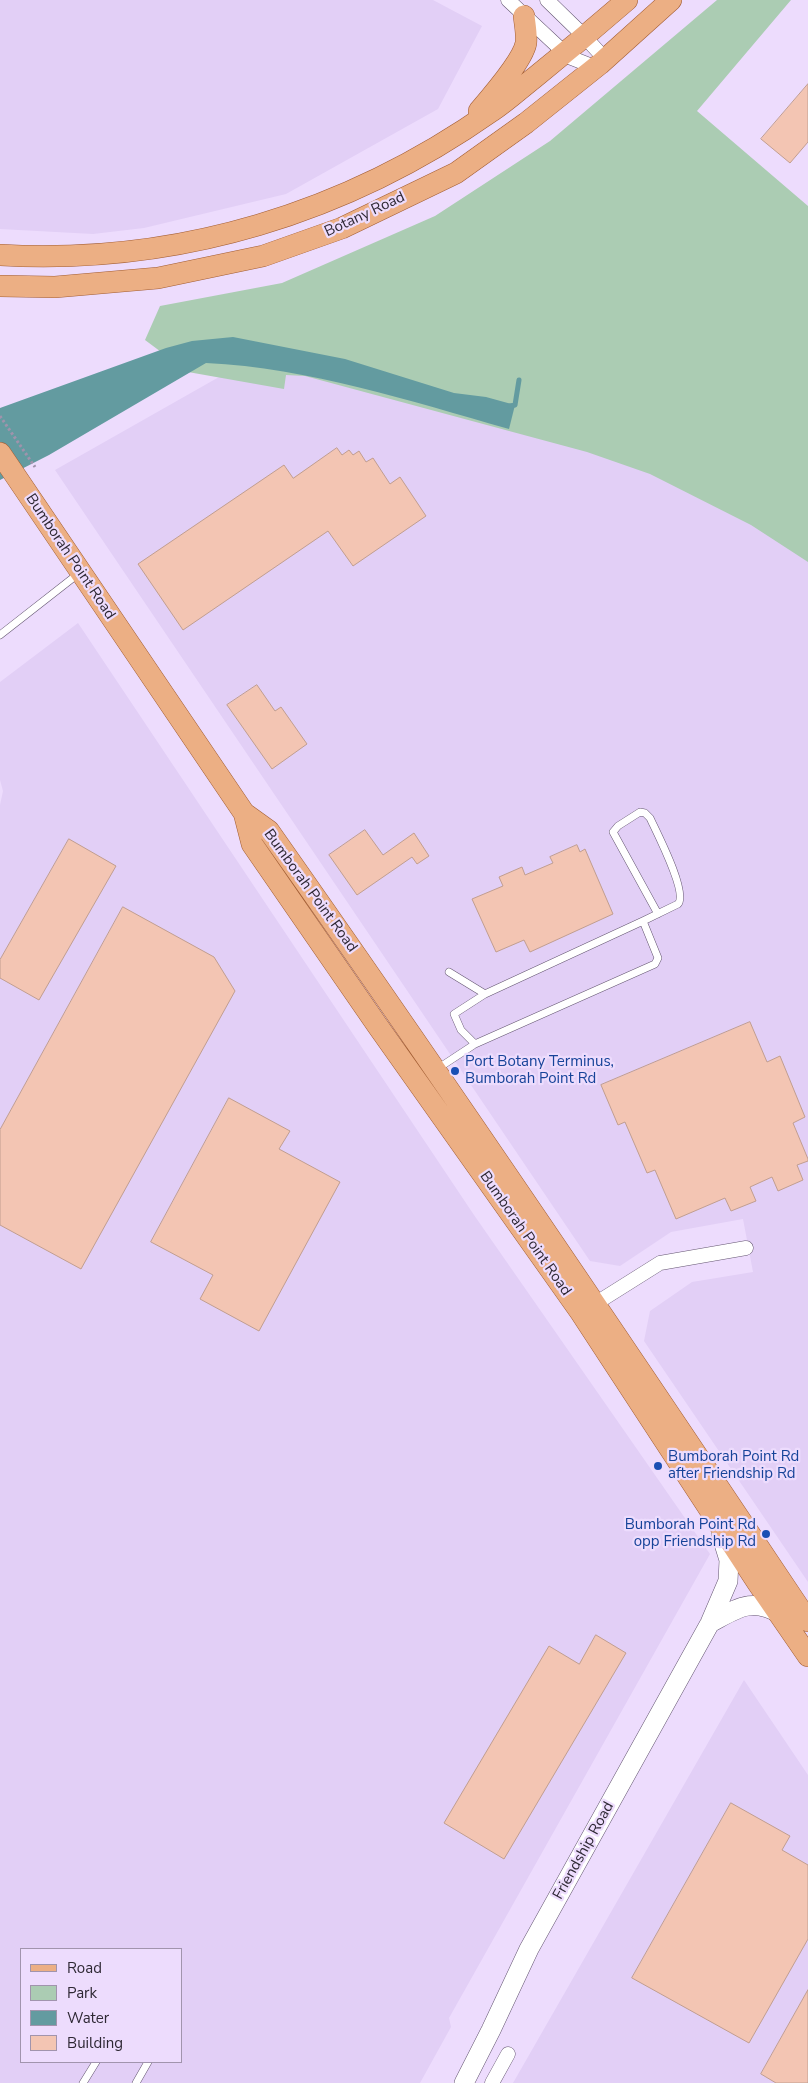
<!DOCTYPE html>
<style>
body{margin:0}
#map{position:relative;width:808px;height:2083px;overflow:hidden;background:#eddcfd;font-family:"Nunito Sans",sans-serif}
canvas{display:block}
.legend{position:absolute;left:20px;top:1948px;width:162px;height:115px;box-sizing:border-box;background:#eddcfd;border:1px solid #a194ad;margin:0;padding:6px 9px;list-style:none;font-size:15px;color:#2e2834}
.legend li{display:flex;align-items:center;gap:10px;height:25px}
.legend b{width:25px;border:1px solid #a194ad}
</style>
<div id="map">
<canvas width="808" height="2083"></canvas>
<ul class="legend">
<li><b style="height:6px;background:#ecaf84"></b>Road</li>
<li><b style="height:14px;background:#abccb3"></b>Park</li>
<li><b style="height:14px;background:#639ba0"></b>Water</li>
<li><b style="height:14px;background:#f3c5b3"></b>Building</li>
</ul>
</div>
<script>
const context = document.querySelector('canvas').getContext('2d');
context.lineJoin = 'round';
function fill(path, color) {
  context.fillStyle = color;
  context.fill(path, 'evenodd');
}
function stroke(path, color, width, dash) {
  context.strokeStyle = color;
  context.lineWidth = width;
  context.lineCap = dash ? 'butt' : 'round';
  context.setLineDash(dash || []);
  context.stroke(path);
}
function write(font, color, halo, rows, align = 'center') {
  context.font = font + ' "Nunito Sans",sans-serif';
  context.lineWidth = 4.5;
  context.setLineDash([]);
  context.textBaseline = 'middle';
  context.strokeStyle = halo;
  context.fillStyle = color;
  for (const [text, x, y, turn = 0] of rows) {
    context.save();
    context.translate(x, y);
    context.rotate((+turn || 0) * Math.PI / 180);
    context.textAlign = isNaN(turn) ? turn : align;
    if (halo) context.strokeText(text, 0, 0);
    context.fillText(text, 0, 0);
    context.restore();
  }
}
const built = new Path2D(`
 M0,0h433l49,26 -44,83 -152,85 -142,34 -51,6 -93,-5z
 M279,343l166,43 363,150v1046l-164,-241 6,-30 42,-29 61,-10 -10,-53 -72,13 -51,34 -30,-5 -535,-791z
 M78,623l396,592 236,339 -261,464 2,9 -31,56h-420v-1278l3,-14 -3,-11v-98zM21,1949h160v113h-160z
 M744,1680l64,95v308h-295z`);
const green = new Path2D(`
 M717,0h74l-94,111 111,95v356l-57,-37 -101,-51 -63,-22 -282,-76 -19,-1 -2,14 -96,-17 -43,-32 15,-34 122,-23 153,-67 115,-75z`);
const water = new Path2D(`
 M233,337l112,22 109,34 32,4 29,8 -6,24c-99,-28 -199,-61 -303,-66l-157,92 -49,25v-72l166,-60 26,-7z`);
const stream = new Path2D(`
 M510,406l5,-1 4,-25`);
const building = new Path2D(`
 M808,84v58l-18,21 -29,-24z
 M337,448l5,7 7,-5 4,5 6,-4 7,11 7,-4 17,26 10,-7 26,39 -73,50 -25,-35 -145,99 -45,-66 146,-99 9,13z
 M257,685l18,26 6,-4 26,37 -35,25 -45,-64z
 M365,830l18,25 31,-22 15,23 -12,8 -5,-7 -55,38 -28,-40z
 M69,839l47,27 -77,134 -39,-22v-18z
 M577,845l3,7 5,-3 28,65 -83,38 -6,-12 -28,12 -24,-53 31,-13 -4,-9 23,-10 3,8 28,-12 -3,-6z
 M123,907l91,50 21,34 -154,278 -81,-44v-95z
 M750,1022l17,40 13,-6 25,61 -12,6 15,36v2l-11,4 6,15 -25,11 -6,-14 -22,10 6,14 -25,10 -6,-13 -49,21 -21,-49 -8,3 -22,-51 -7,3 -17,-40z
 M229,1098l61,33 -11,18 61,33 -81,149 -59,-32 13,-24 -62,-33z
 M596,1635l30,18 -122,206 -60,-36 105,-177 30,18z
 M731,1803l59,33 -8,14 26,15v74l-59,104 -117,-65z
 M808,1990v93h-32l-15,-9z`);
const path = new Path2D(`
 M0,416l35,51`);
const lane = new Path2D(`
 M0,635l78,-61
 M449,972l36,22 158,-73 35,-17c10,-11 -21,-71 -28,-86l-5,-5 -5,-1 -22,14 -5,6 45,82
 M475,1044l-14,-14 -7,-16 31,-20
 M437,1069l38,-25 180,-80 3,-6 -15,-37
 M83,2083l13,-21
 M136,2083l12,-21`);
const street = new Path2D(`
 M508,0l61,57 23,9 8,-2
 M547,0l37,36 21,23
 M590,1307l70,-44 86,-15
 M492,2083l16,-29`);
const secondary = new Path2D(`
 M710,1623c30,-16 41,-26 73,-8
 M464,2083l27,-53 38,-81 181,-326 18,-42 1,-21 -8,-26`);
const primary = new Path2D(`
 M479,111c12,-14 44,-51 47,-68 1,-8 -1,-18 -2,-27
 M0,255c178,10 347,-42 492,-144 15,-10 28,-22 42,-33 31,-25 62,-51 93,-78
 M0,286l55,1 103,-9 105,-22 79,-28 114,-55 70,-50 74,-59 71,-64
 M0,453l244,360 25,18c184,261 362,525 539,790
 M244,813l8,31 125,181 204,288 176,269 51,74`);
const markers = [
 [455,1071,5,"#1a4fb4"],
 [658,1466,5,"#1a4fb4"],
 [766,1534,5,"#1a4fb4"]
];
const streetNames = [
 ["Botany Road",365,215,-25],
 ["Bumborah Point Road",70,557,56],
 ["Bumborah Point Road",310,891,54],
 ["Bumborah Point Road",525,1234,55],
 ["Friendship Road",584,1851,-61]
];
const transitNames = [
 ["Port Botany Terminus,",465,1062],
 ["Bumborah Point Rd",465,1079],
 ["Bumborah Point Rd",668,1457],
 ["after Friendship Rd",668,1474],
 ["Bumborah Point Rd",756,1525,"right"],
 ["opp Friendship Rd",756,1542,"right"]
];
fill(built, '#e2cff6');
fill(green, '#abccb3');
fill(water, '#639ba0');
stroke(stream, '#639ba0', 5);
fill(building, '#f3c5b3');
stroke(building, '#c19e90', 1);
stroke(lane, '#635570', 8);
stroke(street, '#635570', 15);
stroke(secondary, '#635570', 20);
stroke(primary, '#a25d33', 22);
stroke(path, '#a093ac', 3, [2.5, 2.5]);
stroke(lane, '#fff', 7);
stroke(street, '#fff', 14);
stroke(secondary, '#fff', 19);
stroke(primary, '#ecaf84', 21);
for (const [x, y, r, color] of markers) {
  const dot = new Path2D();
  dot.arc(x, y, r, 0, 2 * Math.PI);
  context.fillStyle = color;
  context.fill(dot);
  stroke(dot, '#eddcfd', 2);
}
write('15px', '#2e2834', '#eddcfd', streetNames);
write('15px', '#164399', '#eddcfd', transitNames, 'left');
</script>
